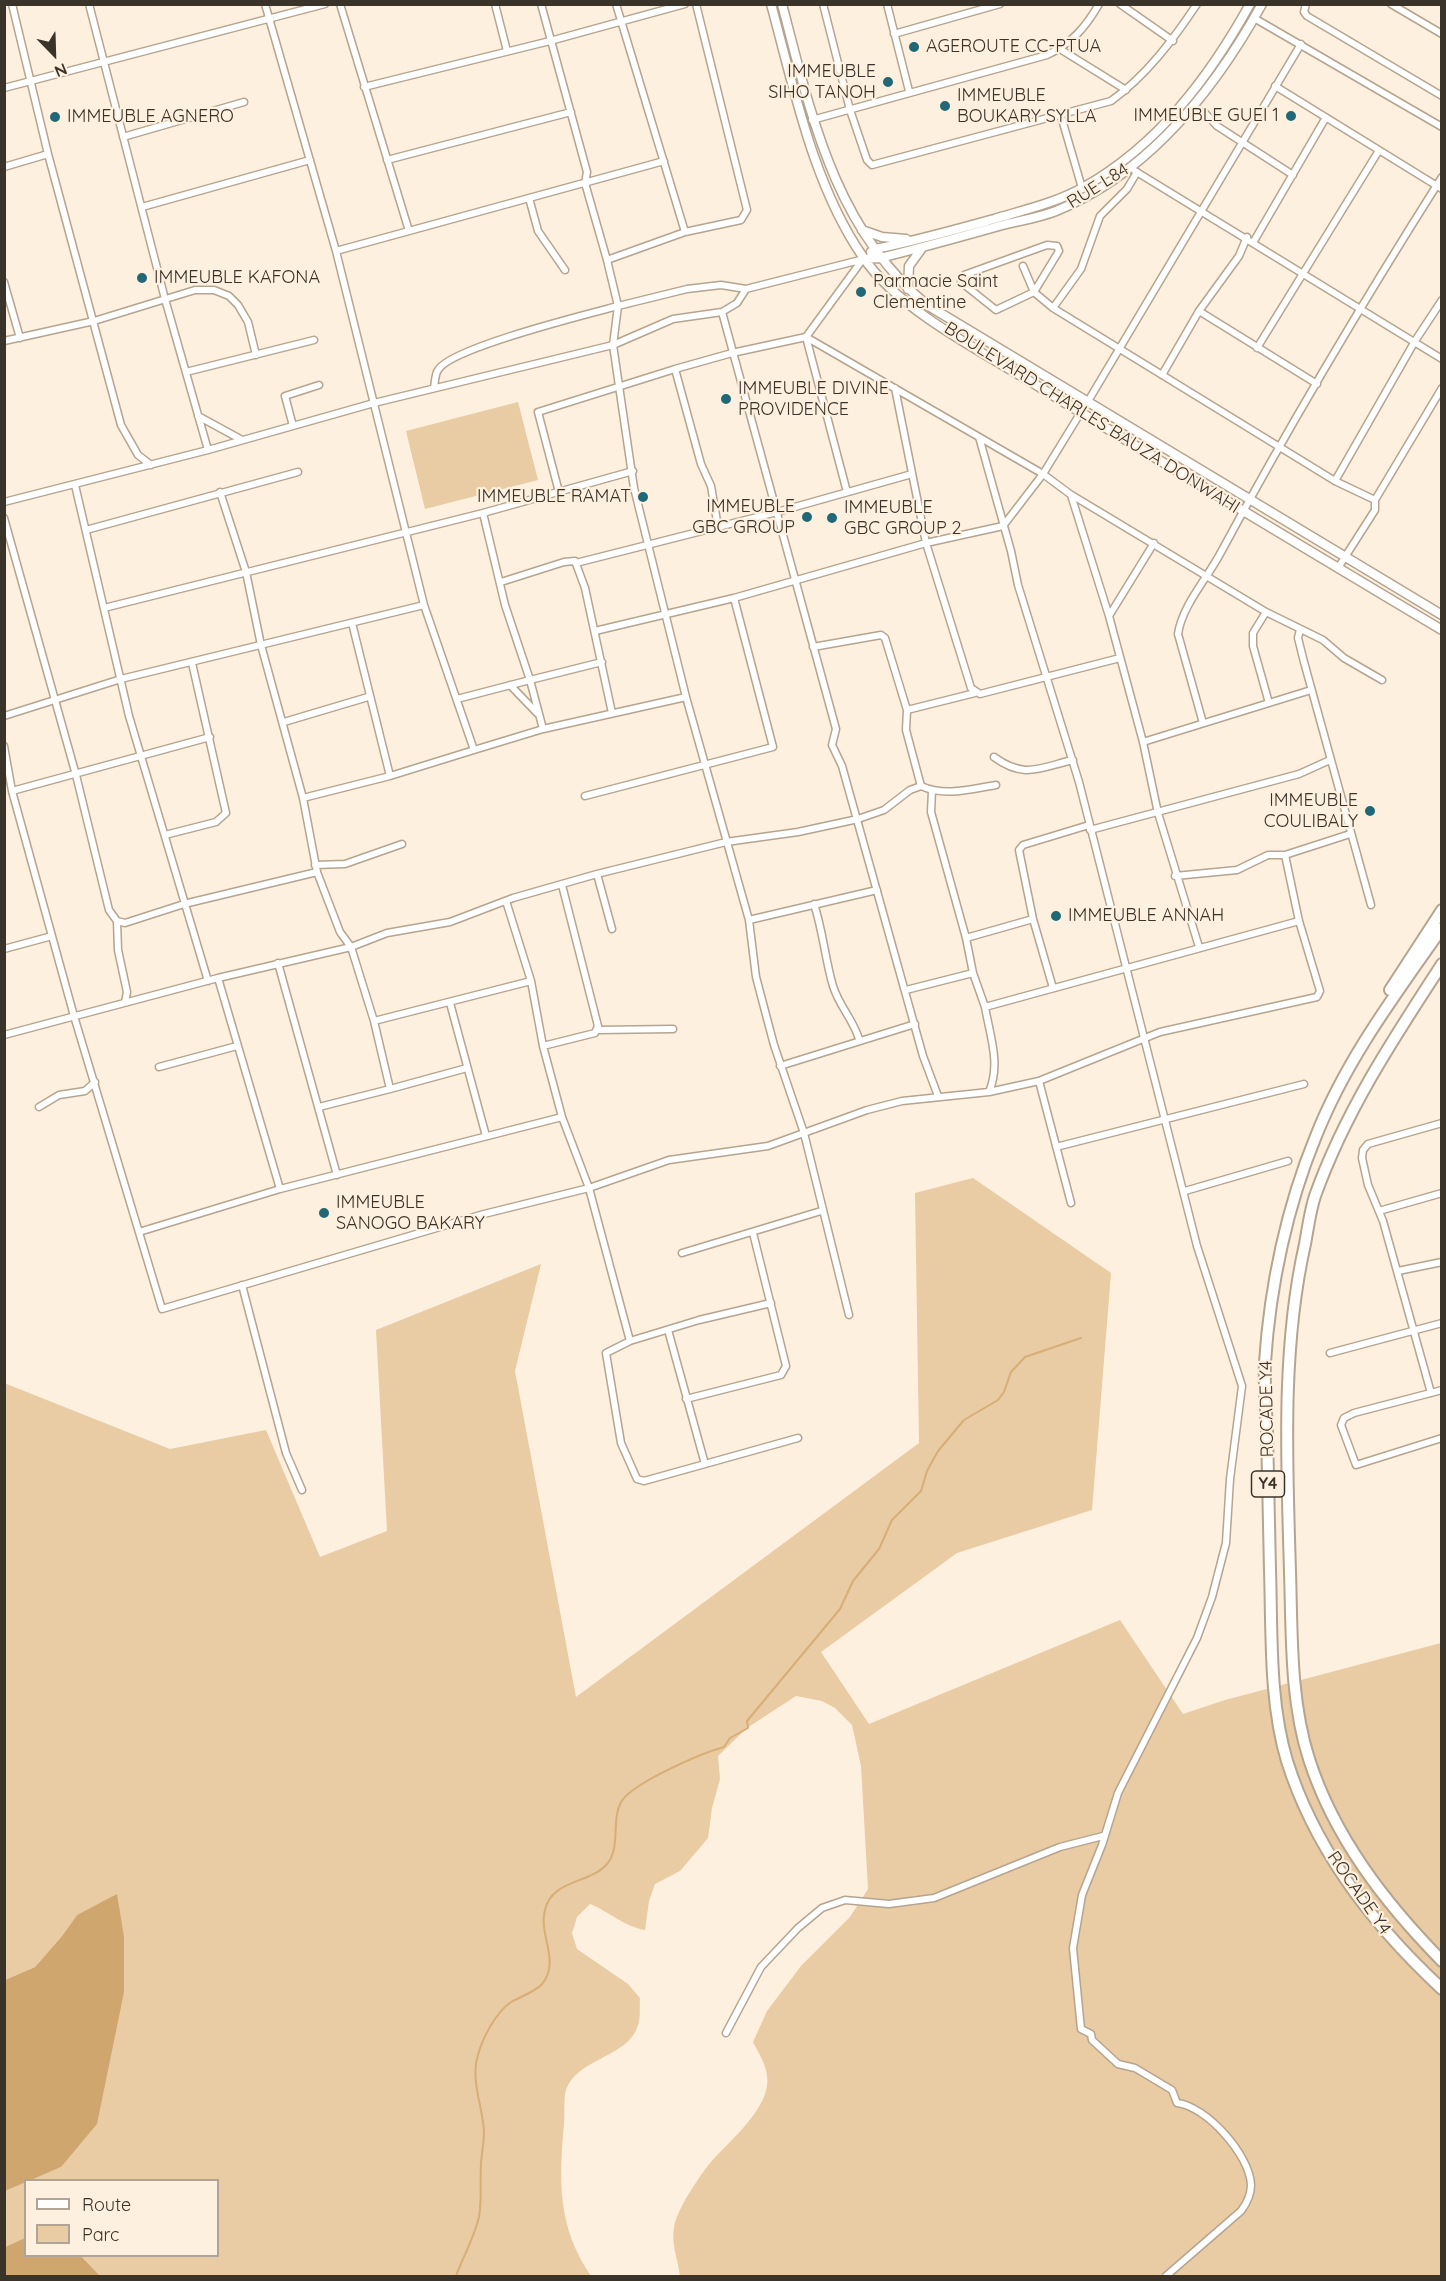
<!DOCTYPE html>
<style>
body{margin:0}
#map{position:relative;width:1446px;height:2281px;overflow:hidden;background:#fef0de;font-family:Quicksand,sans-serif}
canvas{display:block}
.frame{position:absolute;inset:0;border:6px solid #3a332a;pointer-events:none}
.legend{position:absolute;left:24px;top:2179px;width:195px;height:78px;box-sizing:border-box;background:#fef0de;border:2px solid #b0a496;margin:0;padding:8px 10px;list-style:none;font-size:18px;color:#3a332a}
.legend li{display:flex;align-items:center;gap:12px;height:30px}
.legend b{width:30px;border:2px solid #b0a496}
.north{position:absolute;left:24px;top:24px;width:60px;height:60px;-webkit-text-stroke:4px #fef0de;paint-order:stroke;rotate:157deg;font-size:16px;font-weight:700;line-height:24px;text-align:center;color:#3a332a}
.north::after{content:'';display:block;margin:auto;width:21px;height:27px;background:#3a332a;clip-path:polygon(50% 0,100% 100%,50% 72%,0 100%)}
</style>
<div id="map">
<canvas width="1446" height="2281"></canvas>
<div class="frame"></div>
<ul class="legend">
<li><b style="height:8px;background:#fff"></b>Route</li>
<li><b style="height:16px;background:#e9cba4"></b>Parc</li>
</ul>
<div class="north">N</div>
</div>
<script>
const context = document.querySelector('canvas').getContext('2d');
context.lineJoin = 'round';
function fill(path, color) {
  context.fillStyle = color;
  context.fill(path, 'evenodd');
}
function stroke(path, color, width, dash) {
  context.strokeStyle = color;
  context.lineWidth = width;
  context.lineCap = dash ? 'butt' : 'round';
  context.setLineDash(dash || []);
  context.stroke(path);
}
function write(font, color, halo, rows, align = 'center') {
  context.font = font + ' Quicksand,sans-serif';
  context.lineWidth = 4.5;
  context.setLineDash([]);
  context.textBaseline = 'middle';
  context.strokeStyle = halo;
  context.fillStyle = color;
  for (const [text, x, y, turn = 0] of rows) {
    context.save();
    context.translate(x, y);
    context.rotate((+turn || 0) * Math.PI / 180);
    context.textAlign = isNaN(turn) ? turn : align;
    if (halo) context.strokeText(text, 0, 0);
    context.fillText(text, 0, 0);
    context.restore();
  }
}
const green = new Path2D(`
 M518,402l20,78 -113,29 -19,-78z
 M973,1178l138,95 -19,237 -135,43 -136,99 48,72 251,-104 63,94 42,-14 216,-57v633h-761c-2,-17 -9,-31 -6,-49 3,-18 25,-50 36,-64 18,-21 62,-56 57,-87 -1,-12 -9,-24 -14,-34l14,-31 34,-45 49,-49 18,-28 -7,-123 -9,-41 -17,-17 -13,-7 -26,-5 -49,32 -29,28 2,23 -8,29 -4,30 -28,33 -25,13 -6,17 -4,29c-22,-4 -35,-18 -55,-26l-13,13 -5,16 5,16 51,35 12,14c-1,8 1,19 -2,27 -9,32 -57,32 -71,62 -4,9 -2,26 -3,36 -5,58 -7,103 27,153h-491l-19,-20h137v-76h-189l32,-13 56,-272 -40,20 -15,21 -27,31 -30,13 -1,-597 166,66 96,-19 54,127 67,-26 -11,-201 165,-66 -26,107 61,326 343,-254 -4,-250z
 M25,2182v56l-20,9v-56z`);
const forest = new Path2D(`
 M117,1894l7,43v55l-27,132 -36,43 -56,24v-211l30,-13 27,-31 15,-21z
 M25,2238l1,18h55l19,20h-95v-29z`);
const stream = new Path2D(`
 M456,2276c7,-19 18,-38 23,-59 3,-18 1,-36 2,-54 1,-11 3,-21 3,-31 -1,-25 -14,-52 -6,-77 4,-16 18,-43 33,-53 9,-5 24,-10 31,-18 19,-23 -4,-49 3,-74 7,-31 45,-26 62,-46 14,-16 4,-44 14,-62 11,-19 81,-49 103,-55l6,-9 18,-10 -1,-7 93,-112 13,-28 26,-32 13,-29 29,-29 6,-20 11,-20 26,-31 34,-20 6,-8 7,-20 14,-15 56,-19`);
const minor = new Path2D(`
 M12,4l36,150 73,271 17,30 13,10
 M89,4l76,295 43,151
 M265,4l71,247 88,354 50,145 69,-21 143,-32
 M340,4l69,227
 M495,4l12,47
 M541,4l46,168 -2,11 22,77
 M823,4l27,106 17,50 5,5 239,-64c35,-25 62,-61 86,-97
 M887,4l22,87
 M1120,4l53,37
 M1306,4l-2,8 3,4 135,80
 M1391,4l51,30
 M1254,18l188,109
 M894,34l106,-30
 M1060,49l66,41
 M1275,86l167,103
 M364,87l186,-46 135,-37
 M4,88l321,-84
 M1204,112l13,14 76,49
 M1061,116l21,72
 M812,120l235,-65c24,-11 39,-28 52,-51
 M123,137l121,-35
 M387,160l184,-48
 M4,167l44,-13
 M1135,171l307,188
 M1137,172l-10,17 -27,27 -19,53 -28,39 282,173 40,19v10l-37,58
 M529,198l9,33 27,39
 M142,207l168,-47
 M685,232l56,-12 6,-10 -51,-206
 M1254,241l71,-122
 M336,251l328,-90
 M1023,266l11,26 25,-41 -2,-5 -10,-1 -83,30 -3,7 35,28 38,-18 19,16
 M4,282l16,56
 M1199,311l40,-55 8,-19
 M722,312l114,417 -4,16 10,21 81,290 15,40
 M806,337l237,137 27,20 196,118 57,28 21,18 38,22
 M806,337l41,155
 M4,341l90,-20 101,-31h19l15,6 9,9 10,17 8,33
 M1257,348l121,-196
 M186,372l128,-32
 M1162,375l37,-64 118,73
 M434,388c1,-6 1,-14 4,-18 12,-22 150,-56 180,-64l-11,-46 78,-28 -69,-228
 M895,388l31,155 45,145 9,6 140,-36
 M1087,403l214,-359
 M198,416l44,24
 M293,426l-8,-30 34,-11
 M979,437l32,114 7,34 61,197 118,464 45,140 -12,93 -4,64 -14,54 -15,41 -79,155 -16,52 -20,50 -9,53 8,81 10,5 1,6 26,24 17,4 37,22 5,13c29,3 73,52 74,82 0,10 -4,18 -10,26l-75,65
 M1335,481l80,-140 27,-41
 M75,485l54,231 79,265
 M220,492l26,80 15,73 42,153 14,74 23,60 11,15 23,74
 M559,492l-21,-80 137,-43
 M1071,495l38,121 34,126 15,71 41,134
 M1375,500l67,-112
 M4,502l204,-52 166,-47 239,-58 5,-39 69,-17 34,-4 25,4
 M483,513l22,92 25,75 72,-18
 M4,518l72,257 33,135 8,11 8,2 59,-19 133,-32
 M718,527l-7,-41 -10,-22 -26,-95 57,-16 74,-16 57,-78
 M86,530l212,-58
 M576,563l201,-51 135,-38
 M501,582l63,-20 11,-1 10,27 27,125
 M104,608l379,-95 150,-42
 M1266,612l-13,21v13l16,57
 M1109,616l45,-73
 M1300,629l-2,9 6,24 67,243
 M595,631l139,-33 192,-55 77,-17 40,-52 38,-62
 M813,647l68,-12 4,3 22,72 68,-17
 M510,685l28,29
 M457,699l73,-19 13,49
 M907,710l-1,20 15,56
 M4,716l117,-37 303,-74
 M284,722l84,-25
 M1203,723l-25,-89c4,-28 28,-54 42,-80 69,-128 144,-254 222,-377
 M1143,742l168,-52
 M4,746l8,45 62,225 88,293 322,-95 105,-26 80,-28 99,-14 99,-36 35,-9 87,-9 50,-11 121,-49 157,-35 3,-6 -21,-70 -314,86c5,29 16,57 4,85
 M994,757c30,22 45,11 79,3
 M390,776l84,-26
 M12,791l198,-54
 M932,791l-1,21 35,126 67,-19
 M585,796l188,-49 -39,-149
 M303,798l87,-22 -38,-153
 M1090,830l209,-56 31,-14
 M165,835l51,-13 10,-9 -34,-150
 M1285,855l14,66
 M315,865l30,-1 57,-20
 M597,874l15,55
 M1175,876l62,-6 31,-15h17l65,-21
 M506,901l25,80 12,65 19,71 27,71 41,153
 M814,904c9,27 11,55 19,82 6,20 20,33 26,53
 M749,920l128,-30
 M117,921l1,29 9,42 -2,10
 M966,938l7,35
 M4,949l48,-13
 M278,963l59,212
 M218,978l62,211
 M1053,988l-20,-69 -14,-69 4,-5 66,-20
 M906,990l67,-17 12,34
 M450,1003l36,133
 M597,1030l76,-1
 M4,1035l214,-57 133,-31 36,-14 63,-11 63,-24 84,-24 129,-32 72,-10 60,-13 26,-9 26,-20 11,-4c24,11 50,3 75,-1
 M543,1046l52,-13 3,-7 -36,-141
 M780,1066l135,-42
 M159,1067l78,-21
 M1039,1081l32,122
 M390,1089l77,-21
 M39,1107l20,-12 26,-4 10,-9
 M319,1107l71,-18 -16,-68 157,-40
 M1056,1147l248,-63
 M1185,1191l103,-30
 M1379,1211l63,-18
 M139,1232l141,-43 282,-72
 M682,1253l139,-42
 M1398,1271l44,-9
 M242,1285l44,168 16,37
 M849,1315l-45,-182 -30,-88 -18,-68 -7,-57 -63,-223 -52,-209 -21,-143 60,-26 49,-7 15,-9 9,-14 118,-30
 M668,1330l37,134 -61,17 -7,-2 -16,-36 -15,-90 24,-12 69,-21 72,-17
 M1330,1353l112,-30
 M1442,1390l-88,23 -10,5 -3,7 15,40 86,-27
 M1431,1393l-48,-172 -15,-36 -6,-27 1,-8 5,-6 74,-21
 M686,1399l95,-24 5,-9 -33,-133
 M705,1464l93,-26
 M726,2033l35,-66 37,-39 24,-20 23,-8 44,4 45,-6 126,-51 43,-11`);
const secondary = new Path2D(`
 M771,4c23,84 42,181 92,253 37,55 122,96 178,131 133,82 267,162 401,242
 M782,4c29,111 53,225 145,301l515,310
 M862,230l20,7 24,2
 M871,252l4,-3c40,-8 79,-19 119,-30 30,-9 62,-16 90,-32 74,-42 125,-109 166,-183
 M864,259l16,-1c40,-10 80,-21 119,-32 19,-5 39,-8 57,-15 93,-38 159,-122 206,-207
 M908,289l1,-23 13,-18`);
const trunk = new Path2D(`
 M1442,928c-47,67 -96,132 -126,208 -29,70 -46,150 -51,226 -1,23 1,46 2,69 1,47 2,93 3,139 2,61 -1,132 17,191 28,89 88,166 155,228
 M1442,964c-49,75 -97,148 -127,232 -5,15 -7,32 -10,48 -24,106 -18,219 -15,328 2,62 0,128 19,187 25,78 76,144 133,202
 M1390,990l52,-80`);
const markers = [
 [914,47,6,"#206875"],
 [888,82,6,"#206875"],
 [945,106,6,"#206875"],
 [1291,116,6,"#206875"],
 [55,117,6,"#206875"],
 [142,278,6,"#206875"],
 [861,292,6,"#206875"],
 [726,399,6,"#206875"],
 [643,497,6,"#206875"],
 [807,517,6,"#206875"],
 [832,518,6,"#206875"],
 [1370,811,6,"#206875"],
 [1056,916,6,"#206875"],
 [324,1213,6,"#206875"]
];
const shields = [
 [1268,1484,33]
];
const shieldNames = [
 ["Y4",1268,1484]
];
const poiNames = [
 ["AGEROUTE CC-PTUA",926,47],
 ["IMMEUBLE",876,72,"right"],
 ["SIHO TANOH",876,93,"right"],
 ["IMMEUBLE",957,96],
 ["BOUKARY SYLLA",957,117],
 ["IMMEUBLE GUEI 1",1279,116,"right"],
 ["IMMEUBLE AGNERO",67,117],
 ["IMMEUBLE KAFONA",154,278],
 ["Parmacie Saint",873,282],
 ["Clementine",873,303],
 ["IMMEUBLE DIVINE",738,389],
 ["PROVIDENCE",738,410],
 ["IMMEUBLE RAMAT",631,497,"right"],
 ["IMMEUBLE",795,507,"right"],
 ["GBC GROUP",795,528,"right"],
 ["IMMEUBLE",844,508],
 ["GBC GROUP 2",844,529],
 ["IMMEUBLE",1358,801,"right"],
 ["COULIBALY",1358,822,"right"],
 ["IMMEUBLE ANNAH",1068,916],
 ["IMMEUBLE",336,1203],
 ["SANOGO BAKARY",336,1224]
];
const streetNames = [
 ["RUE L84",1098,186,-32],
 ["BOULEVARD CHARLES BAUZA DONWAHI",1092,418,32],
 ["ROCADE Y4",1267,1409,-91],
 ["ROCADE Y4",1359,1893,55]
];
fill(green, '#e9cba4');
fill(forest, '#d0a66f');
stroke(stream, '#d8ae77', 2);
stroke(minor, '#b5a48f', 9);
stroke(secondary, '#b5a48f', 11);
stroke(trunk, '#b5a48f', 14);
stroke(minor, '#fff', 6);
stroke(secondary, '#fff', 8);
stroke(trunk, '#fff', 10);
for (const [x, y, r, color] of markers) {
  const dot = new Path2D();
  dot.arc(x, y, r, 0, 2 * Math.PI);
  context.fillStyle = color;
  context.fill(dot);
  stroke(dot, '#fef0de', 2);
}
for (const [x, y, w] of shields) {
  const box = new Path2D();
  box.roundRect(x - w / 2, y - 13, w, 26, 4.5);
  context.fillStyle = '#fef0de';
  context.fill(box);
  stroke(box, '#3a332a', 1.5);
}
write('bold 16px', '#3a332a', null, shieldNames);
write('18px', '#3a332a', '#fef0de', poiNames, 'left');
write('18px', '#3a332a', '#fef0de', streetNames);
</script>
